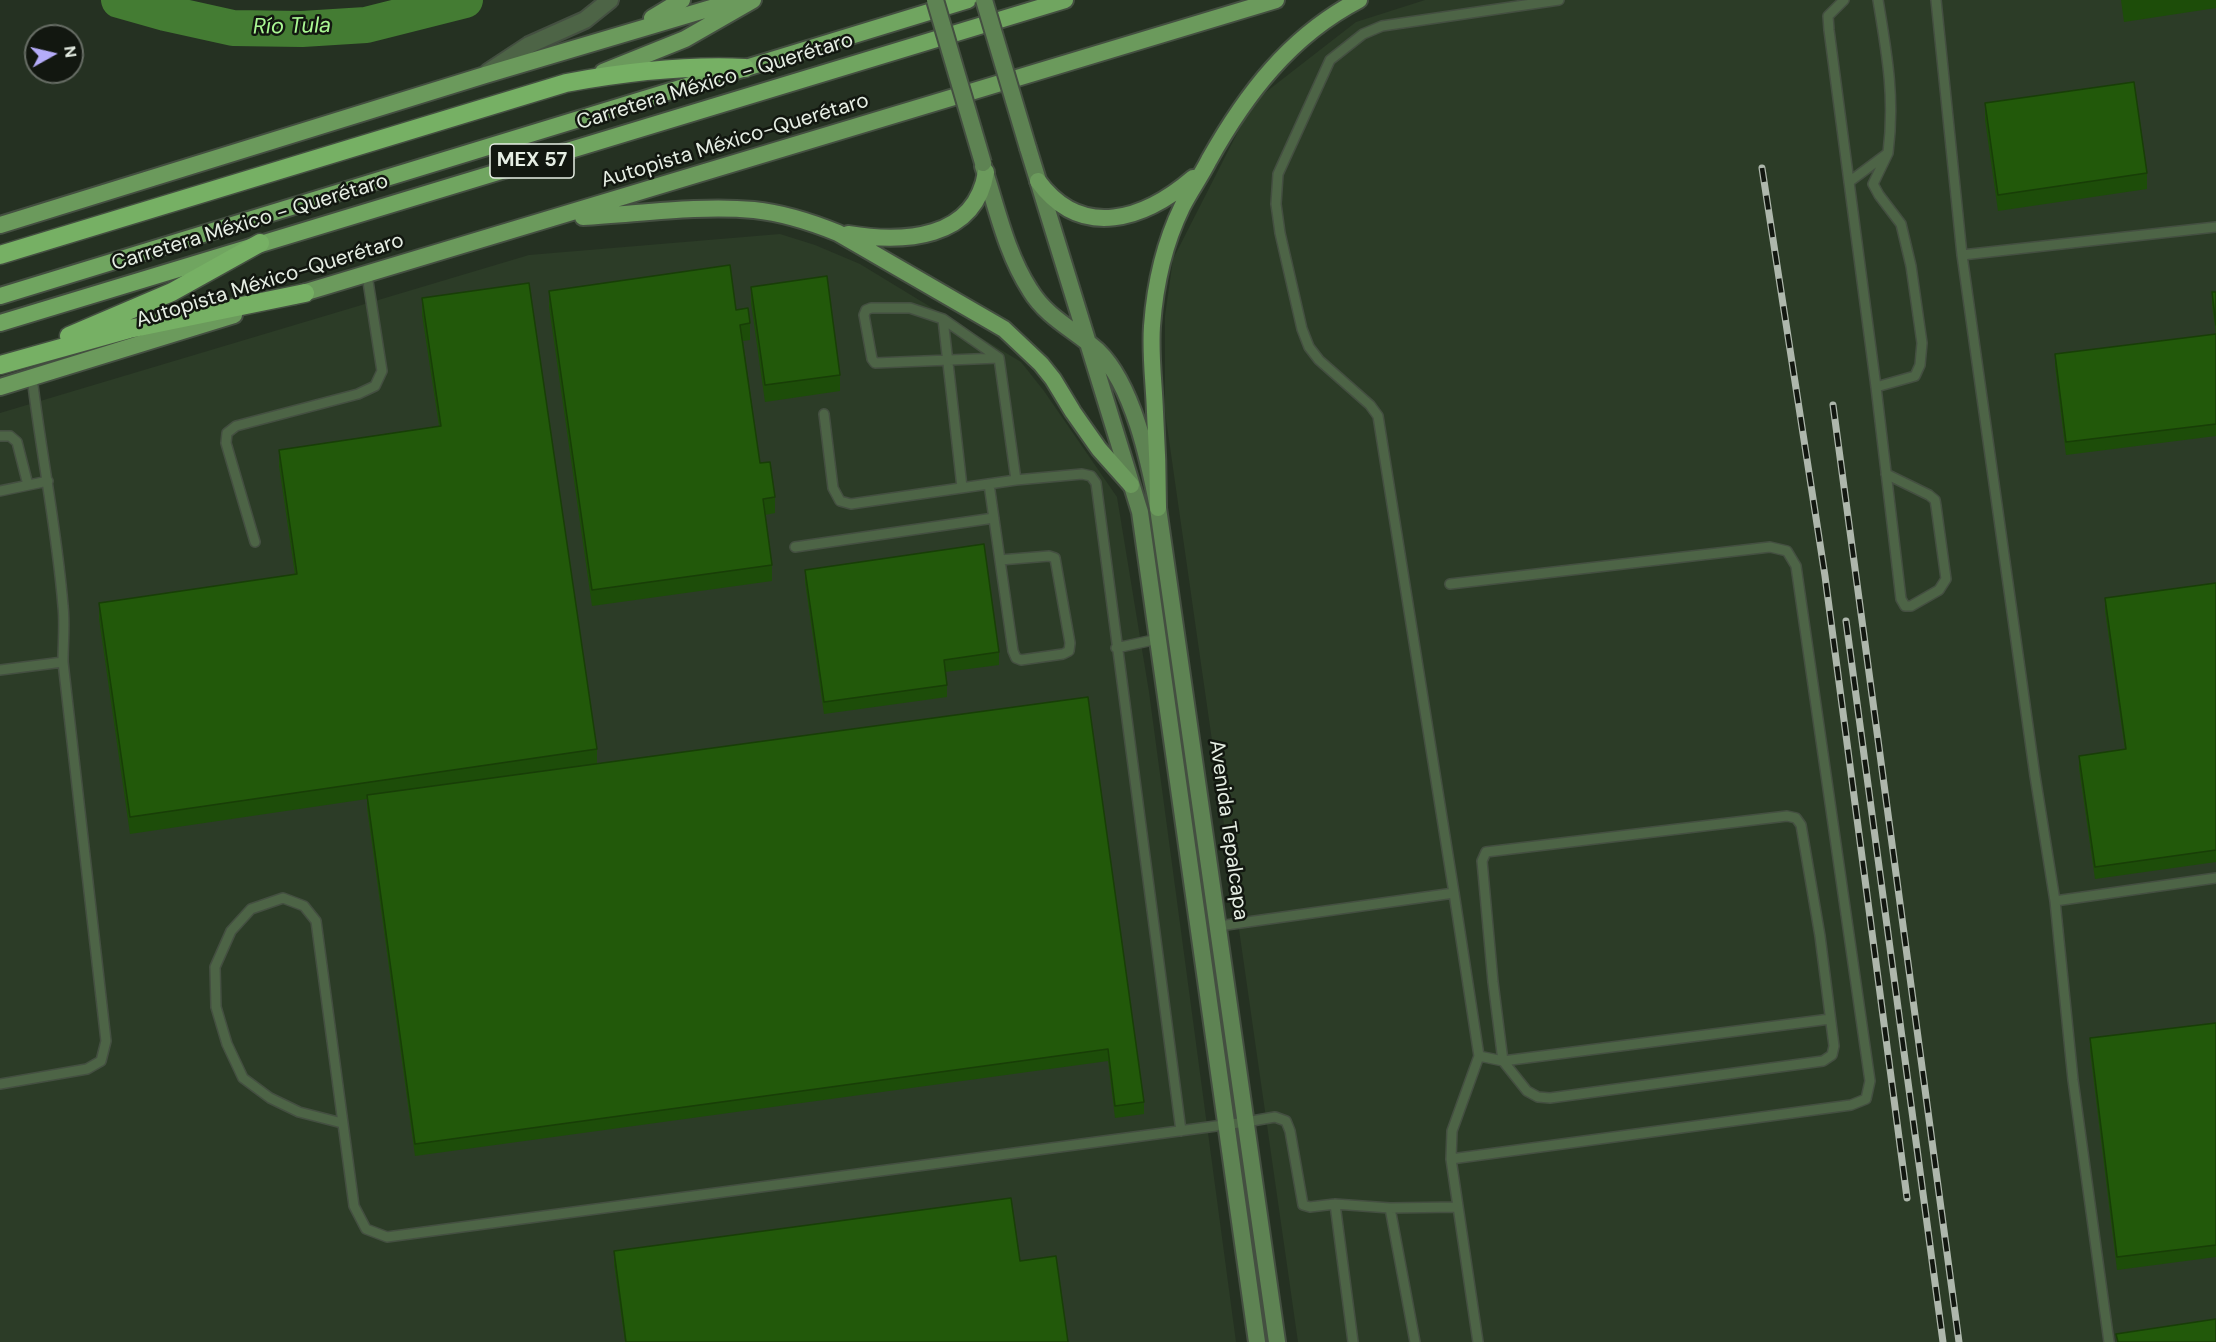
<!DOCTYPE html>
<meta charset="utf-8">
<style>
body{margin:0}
#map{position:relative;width:2216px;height:1342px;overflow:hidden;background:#253122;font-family:"DM Sans",sans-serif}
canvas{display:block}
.north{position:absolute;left:24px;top:24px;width:60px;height:60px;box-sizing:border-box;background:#121710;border:2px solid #676d65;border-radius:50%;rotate:82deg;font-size:16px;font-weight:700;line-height:24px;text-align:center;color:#e6eee4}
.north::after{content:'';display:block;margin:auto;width:21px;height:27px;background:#b5acf9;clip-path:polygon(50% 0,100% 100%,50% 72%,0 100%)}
</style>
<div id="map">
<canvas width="2216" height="1342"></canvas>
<div class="north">N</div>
</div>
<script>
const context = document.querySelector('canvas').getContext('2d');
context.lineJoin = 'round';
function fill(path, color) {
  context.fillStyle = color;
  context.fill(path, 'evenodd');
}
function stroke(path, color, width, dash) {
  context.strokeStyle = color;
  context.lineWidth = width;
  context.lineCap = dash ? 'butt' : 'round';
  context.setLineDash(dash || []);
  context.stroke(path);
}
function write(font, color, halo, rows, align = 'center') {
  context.font = font + ' "DM Sans",sans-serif';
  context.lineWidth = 5;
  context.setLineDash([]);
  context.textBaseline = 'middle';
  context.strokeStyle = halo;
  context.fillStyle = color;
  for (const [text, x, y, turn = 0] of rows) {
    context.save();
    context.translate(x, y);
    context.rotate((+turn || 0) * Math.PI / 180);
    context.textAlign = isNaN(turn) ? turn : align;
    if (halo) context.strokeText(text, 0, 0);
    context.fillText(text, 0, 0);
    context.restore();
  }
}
const built = new Path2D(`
 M1425,0h791v1342h-918l-133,-930v-96l8,-57 80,-157 103,-80z
 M780,234l35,11 45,19 161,98 23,29 73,106 32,195 87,650h-1236v-929l529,-158z`);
const river = new Path2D(`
 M119,0l46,13 68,15 69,1 64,-4 99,-25`);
const service = new Path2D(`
 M1844,0l-16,16 1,14 47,357 25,212 4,7h6l28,-16 7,-11 -10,-73 -1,-6 -6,-5 -43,-21
 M1936,0l26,255 73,521 20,125 18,179 36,262
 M1849,182l39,-29c7,-55 -1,-99 -10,-153
 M1962,255l254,-28
 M943,319l19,168
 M999,358l-124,5 -3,-4 -8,-44 2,-5 5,-2h39l33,11 56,39 17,122
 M1876,387l39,-11 5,-11 2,-22 -11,-77 -10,-42 -22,-29 -6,-11 15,-31
 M824,414l9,74 7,13 11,3 165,-24 66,-6 9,2 5,7 85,648
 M0,436h10l7,6 11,43
 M989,484l24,167 3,7 5,2 42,-6 6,-3 1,-8 -15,-85 -6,-2 -49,4
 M0,491l48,-10
 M255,542l-29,-99 1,-10 9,-7 122,-32 17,-8 7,-15 -15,-96
 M795,547l199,-29
 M1450,584l320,-37 17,4 9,15 74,515 -4,18 -15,6 -400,54
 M1116,648l42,-9
 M0,670l63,-8
 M1787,816l9,2 5,7 19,111 14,110 -2,9 -9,6 -273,37 -12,-1 -11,-6 -24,-30 -10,-79 -11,-121 4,-9z
 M1454,893l-76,-477 -8,-11 -51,-45 -10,-13 -7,-18 -22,-96 -4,-29 2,-30 52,-114 33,-26 19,-8 177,-26
 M2055,901l161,-23
 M1219,926l235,-33 25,163 24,5 327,-42
 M0,1084l87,-15 14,-8 5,-20 -43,-379c0,-19 2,-38 0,-56 -6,-77 -22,-152 -31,-229
 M342,1123l-43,-11 -29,-14 -27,-20 -16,-34 -11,-37 -1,-40 16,-36 20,-22 32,-11 21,8 12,15 38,285 12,23 21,8 859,-115 29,-5 11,4 4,10 13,74 7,2 25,-3 55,4 25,134
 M1335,1204l18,138
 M1390,1208l68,-1
 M1478,1342l-27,-183 1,-28 27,-75`);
const minor = new Path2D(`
 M488,72l41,-27 56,-25 25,-20`);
const secondary = new Path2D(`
 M1028,148l112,364 117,830
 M983,166c14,42 23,87 47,124 17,28 45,40 68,61 35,34 51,110 60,157l119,834`);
const primary = new Path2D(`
 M652,18l30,-18
 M603,72l82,-33 68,-39
 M1038,181c44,60 107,38 155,-3
 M583,217c56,-3 115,-12 171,-7 29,3 57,12 84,23l166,96 37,35 12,15 20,33 26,37 32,36
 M0,225l485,-150 253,-75
 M848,234c55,9 127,6 138,-62
 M293,296l983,-296
 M0,387l234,-72
 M1158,508c0,-32 -1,-64 -3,-96 -1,-29 -5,-57 -3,-86 3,-41 12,-82 30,-119 8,-16 19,-31 27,-47 37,-66 81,-124 150,-160`);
const trunk = new Path2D(`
 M0,296l968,-296
 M0,323l1065,-323`);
const motorway = new Path2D(`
 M0,255l566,-172c60,-11 118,-18 179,-15
 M69,336l103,-44 88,-49
 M0,365l129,-36 176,-36`);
const rail = new Path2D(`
 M1762,168l63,408 82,622
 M1833,405l126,937
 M1846,621l97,721`);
const secondaryBridge = new Path2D(`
 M935,0l48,163
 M984,0l44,148`);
const wall = new Path2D(`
 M2121,0h95v8l-92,14z
 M1985,103l162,70v16l-149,22 -13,-91z
 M751,287l89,88v16l-75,11 -14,-99z
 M549,291l201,32v17l-7,1 17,122 15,34v16l-10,2 7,50v16l-180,25 -43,-299z
 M2212,292h4v144l-150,19 -11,-89v-12l161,-20 -4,-29z
 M422,298l175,451v15l491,-67 56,405v12l-29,4 -7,-57 -693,95 -48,-348v-9l-237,35 -31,-215v-16l196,-28 -16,-109v-16l160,-24 -17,-111z
 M805,570l194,82v13l-54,7 2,13v12l-123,17 -19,-132z
 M2216,583v279l-121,17 -16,-111v-12l46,-6 -20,-139v-13z
 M2216,1023v234l-99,13 -27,-219v-13z
 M614,1251l406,10 48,81h-443l-11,-78z`);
const building = new Path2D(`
 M2134,82l13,91 -149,22 -13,-92z
 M730,265l6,45 12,-2 2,15 -10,2 20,138 10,-1 5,35 -12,2 9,66 -180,25 -43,-299z
 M827,276l13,99 -75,10 -14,-98z
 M529,283l68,466 -467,68 -31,-214 198,-29 -18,-124 162,-24 -19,-128z
 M2212,292h4v33z
 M2216,334v90l-150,18 -11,-88z
 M984,544l15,108 -55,8 3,25 -123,17 -19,-132z
 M2216,583v267l-121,17 -16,-111 47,-7 -21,-151z
 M1088,697l56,405 -29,4 -7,-57 -693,95 -48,-349z
 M2216,1023v222l-99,12 -27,-219z
 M1011,1198l9,63 36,-5 12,86h-442l-12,-91z
 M2216,1319v23h-98l-2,-8z`);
const shields = [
 [532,161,84]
];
const shieldNames = [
 ["MEX 57",532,161]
];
const streetNames = [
 ["Carretera México - Querétaro",715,82,-17],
 ["Autopista México-Querétaro",735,141,-17],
 ["Carretera México - Querétaro",250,223,-17],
 ["Autopista México-Querétaro",270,281,-17],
 ["Avenida Tepalcapa",1228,830,82]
];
const waterNames = [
 ["Río Tula",292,27,-1]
];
fill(built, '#2c3c27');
stroke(river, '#447c33', 36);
stroke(service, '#444f41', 12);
stroke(minor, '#444f41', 20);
stroke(secondary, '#444f41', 20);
stroke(primary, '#444f41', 20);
stroke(trunk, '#444f41', 20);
stroke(motorway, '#444f41', 21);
stroke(service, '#4d6446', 9);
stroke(minor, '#4d6446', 16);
stroke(secondary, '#5e8353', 16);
stroke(primary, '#6b9a5c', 16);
stroke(trunk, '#70a560', 16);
stroke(motorway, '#76b064', 18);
stroke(rail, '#aeb7ac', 7);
stroke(rail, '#121710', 4.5, [14]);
stroke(secondaryBridge, '#444f41', 20, []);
stroke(secondaryBridge, '#5e8353', 16);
fill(wall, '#1d4d09');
fill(building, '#22590a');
stroke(building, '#183e07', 1.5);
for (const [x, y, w] of shields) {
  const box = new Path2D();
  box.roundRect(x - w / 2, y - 17, w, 34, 4.5);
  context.fillStyle = '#121710';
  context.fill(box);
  stroke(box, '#e6eee4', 1.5);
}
write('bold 20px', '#e6eee4', null, shieldNames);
write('21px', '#e6eee4', '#121710', streetNames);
write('italic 22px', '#abf894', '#121710', waterNames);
</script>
